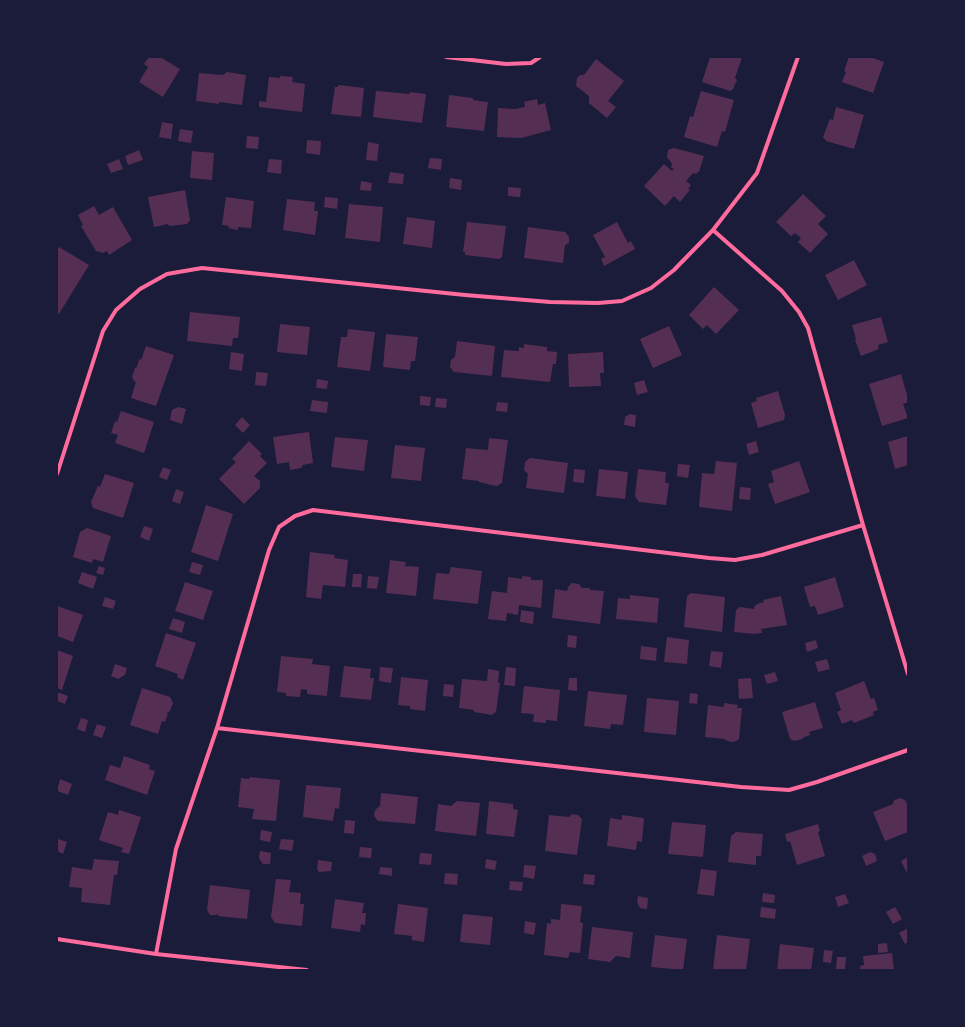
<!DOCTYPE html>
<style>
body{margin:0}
#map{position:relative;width:965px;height:1027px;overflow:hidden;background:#1b1b3a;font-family:"Fira Sans",sans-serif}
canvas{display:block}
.frame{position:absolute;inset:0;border:58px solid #1b1b3a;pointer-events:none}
</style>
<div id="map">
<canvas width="965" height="1027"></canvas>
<div class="frame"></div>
</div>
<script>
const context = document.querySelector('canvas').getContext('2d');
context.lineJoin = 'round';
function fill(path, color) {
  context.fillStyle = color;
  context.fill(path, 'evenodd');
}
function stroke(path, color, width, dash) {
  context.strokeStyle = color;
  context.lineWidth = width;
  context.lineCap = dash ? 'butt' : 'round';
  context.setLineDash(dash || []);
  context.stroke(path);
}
const building = new Path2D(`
 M149,57h11l20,12 -17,28 -24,-15 9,-15 -4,-3z
 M710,57h32l-7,21 2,2 -4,9 -3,2 -28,-9z
 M849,57h21l14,5 -11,31 -31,-11 4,-10 -2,-1z
 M596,59l28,22 -16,20 8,6 -9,11 -18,-15v-7l-13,-10 1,-8 3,-3h4z
 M227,72l19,3 -4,30 -23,-3v2l-23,-3 3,-28 24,2z
 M280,76l13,1 -1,5 13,2 -3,28 -43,-5v-6l7,1 3,-25 11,1z
 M338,85l26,3 -3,29 -30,-3 4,-27h3z
 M376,91l34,3v-2l16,2 -4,29 -49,-6z
 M701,91l33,9 -9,32 -3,-1 -5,16 -33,-10 6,-21 3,1z
 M449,95l24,3v2l15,2 -4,29 -38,-4z
 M537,99l1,6 7,-2 6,27 -30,8 -24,-1 1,-29 17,1 10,-2 -1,-5z
 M836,107l28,8 -10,34 -28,-8 -3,-4 7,-18 3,1z
 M162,122l11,2 -2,15 -12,-2z
 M180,129l13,2 -2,12 -13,-2z
 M247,136l12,1 -1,12 -12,-1z
 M307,140l14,1 -1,14 -14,-2z
 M368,142l11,2 -2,17 -11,-1z
 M674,148l30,8 -5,16h-2v2l-4,-1 -7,8 5,4 -3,4 2,1 -10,12 -6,-6 -9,10 -21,-20 20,-22 8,7 2,-2 -3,-1 1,-4 -5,-7 1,-7z
 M139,150l4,10 -15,5 -3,-9z
 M192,151l22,2 -2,27 -22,-2z
 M430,158l12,1 -1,11 -13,-2z
 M119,159l4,10 -12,4 -4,-9z
 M269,159l13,1 -1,14 -14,-2z
 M390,172l14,2 -1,10 -15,-1z
 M450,178l12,2 -1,10 -12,-2z
 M361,181l11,2 -1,8 -11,-1z
 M508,187l13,1 -1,9 -12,-1z
 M185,190l5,30 -3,4 -18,2 -1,-2 -14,3 -6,-30z
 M803,194l23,22 -8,8 10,10 -18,19 -12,-11 3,-4 -6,-5 -4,3 -15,-14z
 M226,197l28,4 -3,27 -13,-1v3l-10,-2 1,-2 -7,-1z
 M325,197l13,1 -1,11 -13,-2z
 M287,199l28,3 -1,9h4l-3,24 -32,-5z
 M349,204l34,3 -3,35 -35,-4z
 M94,206l5,9 14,-8 19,33 -23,15 -2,-4 -4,2 -7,-2 -15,-25 2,-1 -5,-10z
 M407,217l28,4 -3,27 -29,-4z
 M467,222l39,4 -4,31 -3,2 -34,-4v-3h-2z
 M617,222l11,21 3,-2 4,8 -31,17 -3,-7 4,-2 -12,-22z
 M528,227l37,5 4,5v6l-4,2 -2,18 -39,-5z
 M59,247l30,18 -30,49 -2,-1v-63z
 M854,260l13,25 -29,15 -13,-25z
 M714,287l25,23 -23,24 -9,-9 -4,4 -14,-14z
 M190,312l50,5 -2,21h-5l-1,8 -45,-5z
 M881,317l7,25 -10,3 1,4 -18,7 -6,-16 1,-1 -4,-14z
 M280,324l30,3 -3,28 -30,-3z
 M669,326l13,29 -29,13 -13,-29z
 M348,329l27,3 -5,39 -33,-4 4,-30h6z
 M386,334l32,3 -3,24h-4l-1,9 -27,-3z
 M457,341l38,5 -3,30 -38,-4 -4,-5 1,-7 4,-3z
 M524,344l23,3v4l10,1 -1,12h-3l-3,18 -49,-5 3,-27 15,1v-4l5,1z
 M146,346l28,9 -18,51 -25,-8 5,-16 -2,-1 -2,-4 3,-9 2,-1 2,-8 2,1z
 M231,352l13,2 -2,17 -13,-2z
 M603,352l1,21h-4l1,13 -32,1 -1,-33z
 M256,372l12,1 -2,13 -11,-1z
 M901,374l7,24v4l-5,2 5,14 -26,8 -13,-42z
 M317,379l11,2 -1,8 -11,-1z
 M644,380l4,12 -11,3 -3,-12z
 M778,391l7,24 -1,5 -26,8 -7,-25 6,-2 -1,-3z
 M420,396l11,1 -1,9 -10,-1z
 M436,398l11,1 -1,9 -11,-1z
 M312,400l16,2 -1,11 -17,-2z
 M497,402l11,1 -1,9 -11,-1z
 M178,407l8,2 -4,15 -12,-4 2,-10z
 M121,411l33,11 -10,31 -29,-10 3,-8 -7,-2 4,-12 2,1z
 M630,414l6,1 -1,12 -11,-2 1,-8z
 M242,417l8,8 -7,8 -8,-8z
 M309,432l4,31 -10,2 -2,3 -11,2 -1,-8 -12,2 -4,-27z
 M908,436v29l-13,4 -7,-27z
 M335,437l33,3 -4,31 -33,-4z
 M489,438l19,2 -6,43 -5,3 -7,-1 -2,-1 -9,-2v-1l-17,-2 4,-31 22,2z
 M249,441l13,13 -2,2 7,7 -13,13 6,5v7l-16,16 -25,-25 17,-17 -4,-3z
 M756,441l3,11 -10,3 -3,-11z
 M395,445l30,3 -4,33 -30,-3z
 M530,458l38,5 -4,30 -38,-5 2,-14 -4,-4 1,-8z
 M716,461l21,2 -5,48 -33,-4 3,-34 12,1z
 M799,461l11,31 -35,12 -7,-20 6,-2 -3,-11z
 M678,464l12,1 -2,13 -11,-2z
 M163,467l8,3 -4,10 -8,-3z
 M574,469l11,1 -1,13 -11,-1z
 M599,469l29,3 -3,27 -29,-3z
 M638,469l28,3 -1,11h4l-3,22 -27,-3 -4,-6z
 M105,474l29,9 -11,35 -30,-10 -2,-6 7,-16 2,1z
 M740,487l11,1 -1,12 -11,-1z
 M176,489l8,3 -4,12 -8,-3z
 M206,505l27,9 -15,47 -27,-9z
 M144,526l9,3 -4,12 -9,-4z
 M87,528l24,8 -8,26 -10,-3 -1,4 -19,-6 7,-25z
 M310,552l25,3 -1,3 14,2 -3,27 -22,-2 -2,14 -15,-2z
 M390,560l16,2 -1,4 14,1 -3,29 -30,-3z
 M192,562l11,3 -3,10 -11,-3z
 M99,566l6,2 -2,7 -7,-2z
 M451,567l31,4 -4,33 -45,-5 3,-26 13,1z
 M82,572l15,5 -4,12 -15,-6z
 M353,574h9l-1,13h-9z
 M368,576l11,1 -2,12 -10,-1z
 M522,576l9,1v3h12l-2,28 -22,-3 -1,10 -11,-2 -1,8 -18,-2 4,-28 15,2 1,-16 14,2z
 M835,577l9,30 -26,8 -3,-9 -5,1 -6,-20z
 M185,582l28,9 -10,29 -28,-9z
 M572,583l7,1 3,4h8v2l14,1 -4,33 -48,-6 3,-29 12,2 1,-4z
 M691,593l34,4 -3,35 -38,-5 3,-31z
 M630,595l29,3 -2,25 -41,-4 2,-21 12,1z
 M781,596l6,29 -26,4 1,4 -8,1 -20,-2 2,-22 4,-3 14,2v-2l3,-3 7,-2 -1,-2z
 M105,597l11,4 -3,8 -11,-3z
 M57,606l26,9 -10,27 -16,-6z
 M521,610l13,2 -1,12 -13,-2z
 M173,618l12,4 -3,11 -13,-4z
 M166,633l30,10 -13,37 -6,-3 1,-3 -23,-8z
 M568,635l9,1 -1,12 -9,-1z
 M667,637l22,3 -2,24 -23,-2z
 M816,640l2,8 -11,4 -2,-9z
 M641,646l16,2 -1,13 -16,-2z
 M57,650l16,6 -11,34 -5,-2z
 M711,651l12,1 -2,16 -12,-2z
 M281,656l32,3 -1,5 18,2 -3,30 -20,-2v-4l-6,-1 -1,8 -14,-1v-3l-9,-1z
 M827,659l3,10 -12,3 -3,-10z
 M115,664l12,4 -2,7 -7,4 -7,-3z
 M344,666l27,3 -1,9h4l-3,22 -31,-3z
 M380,667l13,1 -2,15 -12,-2z
 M506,667l10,1 -1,18 -11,-1z
 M488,669l11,2 -1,12h2l-4,29 -4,3 -18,-3v-2l-15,-2 3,-29 25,2z
 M775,672l3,9 -11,3 -3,-9z
 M401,677l27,3 -3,31 -15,-2v-3l-12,-1z
 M569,678h8v13l-9,-1z
 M751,678l2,20 -14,1 -1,-20z
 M864,681l7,18 3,-1 4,12 -5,2 1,3 -20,8 -2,-3 -10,4 -5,-12 4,-2 -6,-17z
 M444,684l10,1 -1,12 -10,-1z
 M524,686l36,4 -3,31 -11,-1v3l-13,-1 1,-8 -13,-1z
 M142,688l28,9 3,6 -3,8 -4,2h2l-3,9 -3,-1 -4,13 -28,-9z
 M588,691l39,4 -4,30 -12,-1 -1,5 -26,-3z
 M57,692l11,4 -3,8 -8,-3z
 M690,693l8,1 -1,10 -8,-1z
 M647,698l32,3 -3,34 -32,-3z
 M815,702l8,26 -14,4 1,3 -6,2 -2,2 -7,2 -5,-2 -8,-27z
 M724,703l14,2 -1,3h5l-3,31 -5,3 -7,-1 -3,-2 -19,-2 3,-32 16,2z
 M81,718l7,2 -3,12 -8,-3z
 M97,724l9,3 -4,11 -9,-3z
 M124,756l26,9 -1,4 6,2 -8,24 -42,-15 5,-15 10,3z
 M250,777l30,3 -4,41 -24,-2 2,-10 -16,-2 3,-29 8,1z
 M60,779l12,5 -4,11 -11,-4z
 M306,785l35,3 -2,21 -4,-1 -2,13 -30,-4z
 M381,793l37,4 -3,27 -37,-3 -4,-5 1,-6 5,-4z
 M900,798l5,2 3,6v26l-23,9 -12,-29 20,-8 1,-4z
 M457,801l23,2 -4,33 -41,-5 3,-27 13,2z
 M489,801l24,3v5l5,1 -4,27 -28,-3z
 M119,810l22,7 -12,37 -8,-2 2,-4 -24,-8 9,-28 10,3z
 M572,814l6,1 4,4 -5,36 -32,-4 4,-36 20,2z
 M622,815l22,3 -2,24 -5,-1 -1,9 -29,-4 3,-28 12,2z
 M345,820l10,1 -1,13 -10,-1z
 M672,822l34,3 -3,32 -35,-3z
 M818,824l2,7 -2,1 7,24 -28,9 -7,-24 -3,1 -2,-8z
 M261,830l11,2 -2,10 -10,-2z
 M736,832l27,2 -2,22h-5v9l-28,-3 3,-26z
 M58,839l9,3 -4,12 -6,-3z
 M281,839l13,1 -2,11 -13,-2z
 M360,847l12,1 -1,10 -12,-1z
 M260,851l11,2 -1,11h-7l-4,-6z
 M870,852l5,2 2,7 -11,5 -4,-10z
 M420,853l12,1 -1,11 -12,-1z
 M908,857v18l-7,-14z
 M94,859l25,2 -2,14h-3l-4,30 -29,-3 1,-14 -13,-1 3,-20 20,3z
 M486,859l11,2 -2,9 -10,-2z
 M318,860l14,2 -1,9 -12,1 -2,-3z
 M524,865l12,1 -2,13 -11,-2z
 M380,867l12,1v8l-13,-2z
 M701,869l16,2 -3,25 -17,-2z
 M445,873l13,1 -1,11 -13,-1z
 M584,874l11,1 -1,10 -11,-1z
 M276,879l15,1 -2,12 12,1 -1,11h4l-2,22 -27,-3 -4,-6z
 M510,881l13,1 -1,9 -13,-1z
 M210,885l40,5 -3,29 -29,-3v-2l-2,1h-6l-3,-5z
 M763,893l12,2 -1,8 -12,-1z
 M845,894l4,9 -11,4 -3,-10z
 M638,896l10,2 -1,11 -7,-1 -3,-6z
 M335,899l29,4 -2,10h4l-1,12 -4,-1 -1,8 -29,-4z
 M398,904l30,4 -4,34 -12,-2v-4l-18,-2z
 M561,904l21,2 -2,16 3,1 -3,30 -10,-1 -2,6 -24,-3 3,-32 4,1v-5l9,1z
 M761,907l15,2 -1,10 -15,-2z
 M895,907l7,12 -9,5 -7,-12z
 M463,914l30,3 -3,28 -30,-3z
 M525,921l11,2 -2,12 -10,-2z
 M592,927l41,5 -3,26 -14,-2 -6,6 -22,-3z
 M908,928v14l-3,2 -6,-11z
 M655,935l32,4 -4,31 -32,-3z
 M717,935l33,4 -4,31h-33z
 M887,943l1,9 -10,1v-9z
 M780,944l34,4 -3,22h-34z
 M824,950l9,1 -2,12 -8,-1z
 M892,953l2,17h-34v-4l4,-1 -1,-9z
 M837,957h9l-1,13 -9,-1z`);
const minor = new Path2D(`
 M446,57l60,7 25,-1 9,-6
 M713,230l69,61 17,21 9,16 55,197 45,149
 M57,474l46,-143 13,-21 24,-21 27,-15 35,-6 263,27 85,7 48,1 24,-2 29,-13 23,-18 39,-40 44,-57 41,-116
 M217,728l524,59 48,3 28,-8 91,-32
 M57,939l99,15 151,16
 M156,954l20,-105 41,-121 52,-178 10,-23 16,-11 18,-6 396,48 26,2 27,-5 101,-30`);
fill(building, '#542f53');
stroke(minor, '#ff6b9d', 4);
</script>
